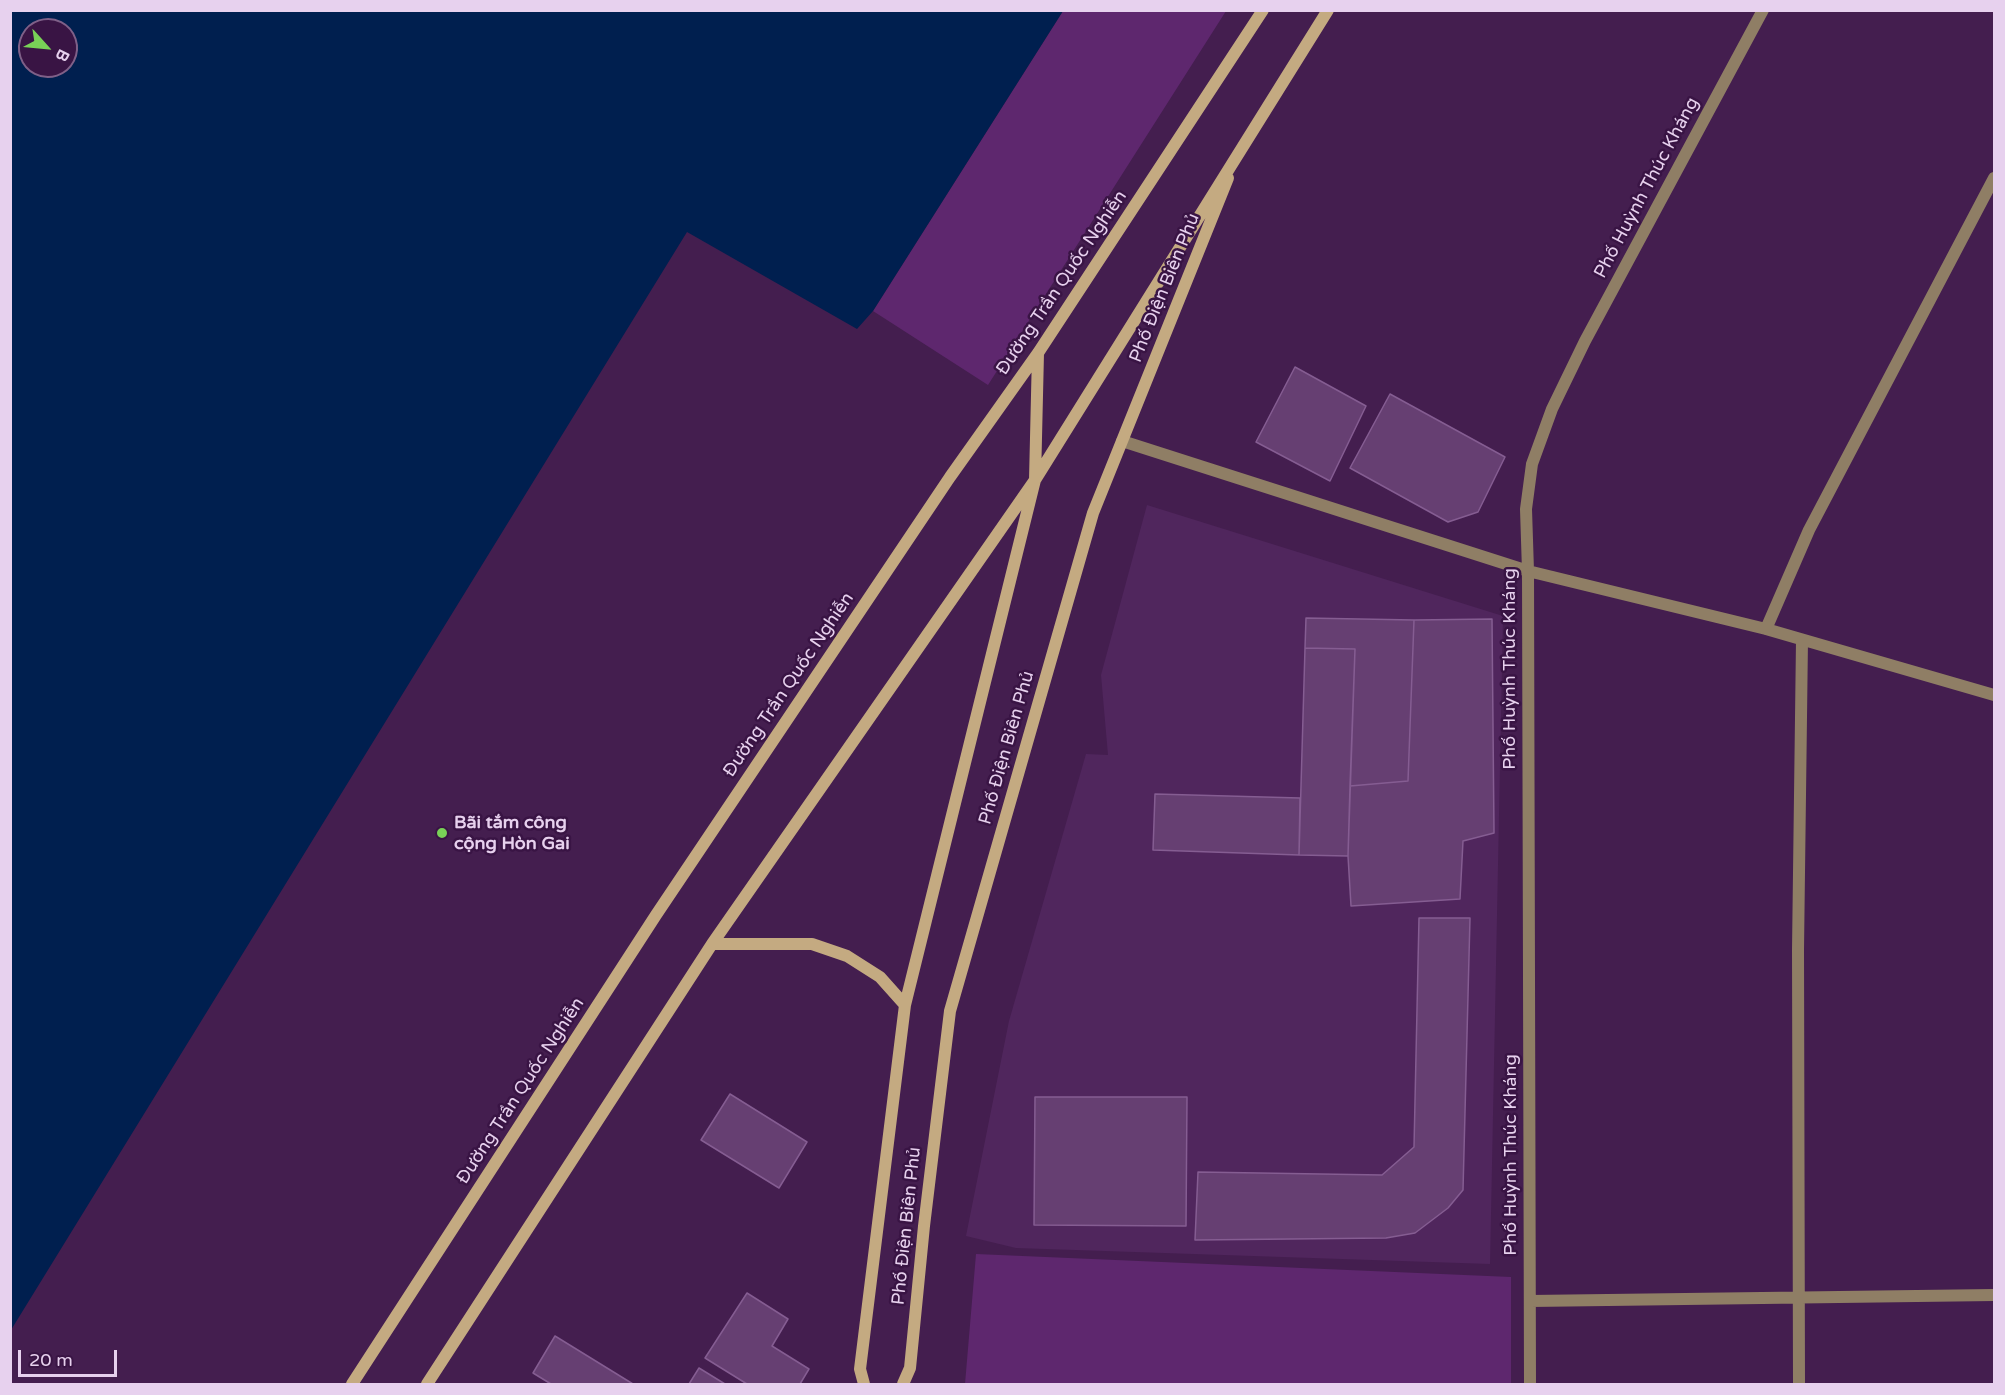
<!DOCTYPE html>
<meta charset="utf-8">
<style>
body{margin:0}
#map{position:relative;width:2005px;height:1395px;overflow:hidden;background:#441e4f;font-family:"Varela Round",sans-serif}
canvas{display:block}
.frame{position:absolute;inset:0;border:12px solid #e7d1ee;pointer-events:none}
.north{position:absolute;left:18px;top:18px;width:60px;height:60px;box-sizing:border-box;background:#391444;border:2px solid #7f6088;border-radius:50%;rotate:117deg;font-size:16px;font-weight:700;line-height:24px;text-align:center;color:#e7d1ee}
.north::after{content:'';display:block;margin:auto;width:21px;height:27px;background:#79d157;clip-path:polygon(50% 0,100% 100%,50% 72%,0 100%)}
.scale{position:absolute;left:18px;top:1350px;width:99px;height:27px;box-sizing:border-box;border:3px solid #e7d1ee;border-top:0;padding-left:8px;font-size:18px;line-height:21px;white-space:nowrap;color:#e7d1ee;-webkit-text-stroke:4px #391444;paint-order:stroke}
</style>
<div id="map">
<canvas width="2005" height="1395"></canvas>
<div class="frame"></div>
<div class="north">B</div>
<div class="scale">20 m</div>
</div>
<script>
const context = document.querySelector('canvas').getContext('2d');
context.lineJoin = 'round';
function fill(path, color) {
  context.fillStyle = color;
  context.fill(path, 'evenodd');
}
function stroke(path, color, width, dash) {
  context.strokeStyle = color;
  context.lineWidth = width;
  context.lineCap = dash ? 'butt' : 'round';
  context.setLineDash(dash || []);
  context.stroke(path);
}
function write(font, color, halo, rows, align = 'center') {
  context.font = font + ' "Varela Round",sans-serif';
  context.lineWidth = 5;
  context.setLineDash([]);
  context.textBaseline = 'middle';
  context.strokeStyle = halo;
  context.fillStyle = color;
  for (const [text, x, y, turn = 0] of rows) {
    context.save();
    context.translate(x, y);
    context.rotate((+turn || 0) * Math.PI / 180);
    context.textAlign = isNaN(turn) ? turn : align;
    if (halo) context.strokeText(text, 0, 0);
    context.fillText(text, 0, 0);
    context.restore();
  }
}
const built = new Path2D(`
 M1147,505l356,111 -13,648 -474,-16 -50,-12 43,-215 77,-267 22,1 -7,-80z`);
const green = new Path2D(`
 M1063,11h163l-238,374 -115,-74z
 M976,1254l535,23v107h-546z`);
const water = new Path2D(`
 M11,10l1052,1 -190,300 -16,18 -170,-97 -676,1098zM30,30h36v36h-36z`);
const building = new Path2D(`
 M1295,367l71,39 -36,75 -74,-39z
 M1390,394l115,63 -27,55 -30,10 -98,-54z
 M1306,618l108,2 -6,161 -58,5 5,-137 -50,-1z
 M1492,619l2,214 -31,8 -3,58 -109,7 -3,-50 2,-70 58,-5 6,-161z
 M1305,648l50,1 -7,207 -49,-1z
 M1155,794l145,4 -1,57 -146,-5z
 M1419,918h51l-7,272 -15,18 -33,25 -29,5 -191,2 3,-68 184,3 32,-28z
 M730,1094l77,48 -28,46 -78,-48z
 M1035,1097h152l-1,129 -152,-1z
 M747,1293l41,26 -16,27 37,23 -9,15h-53l-42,-26z
 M555,1336l78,48h-82l-18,-11z
 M699,1368l26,16h-36z`);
const street = new Path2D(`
 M1122,441l406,130 238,58 228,66
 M1766,629l43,-99 185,-352
 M1530,1301l464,-6
 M1530,1384l-2,-813 -2,-62 6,-45 20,-55 33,-68 178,-331
 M1799,1384l-1,-434 4,-310`);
const secondary = new Path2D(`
 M712,944h100l35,12 33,21 25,28
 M352,1384l304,-469 294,-438 88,-124 225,-343
 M427,1384l285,-440 323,-464 293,-470
 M864,1384l-4,-15 45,-364 130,-525 3,-127
 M903,1384l7,-16 14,-142 26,-215 143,-498 135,-335`);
const markers = [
 [442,833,6,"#79d157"]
];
const streetNames = [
 ["Phố Huỳnh Thúc Kháng",1647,188,-62],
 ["Đường Trần Quốc Nghiễn",1062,283,-56],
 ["Phố Điện Biên Phủ",1165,288,-68],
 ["Phố Huỳnh Thúc Kháng",1510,669,-90],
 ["Đường Trần Quốc Nghiễn",789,685,-56],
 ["Phố Điện Biên Phủ",1007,748,-74],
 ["Đường Trần Quốc Nghiễn",521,1091,-57],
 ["Phố Huỳnh Thúc Kháng",1511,1155,-90],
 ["Phố Điện Biên Phủ",907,1226,-84]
];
const poiNames = [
 ["Bãi tắm công",454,823],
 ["cộng Hòn Gai",454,844]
];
fill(built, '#50265d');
fill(green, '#5e276e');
fill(water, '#001f4f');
fill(building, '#663f72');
stroke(building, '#855d92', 1.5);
stroke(street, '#8f7e65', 12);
stroke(secondary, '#c4aa81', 12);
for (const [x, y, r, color] of markers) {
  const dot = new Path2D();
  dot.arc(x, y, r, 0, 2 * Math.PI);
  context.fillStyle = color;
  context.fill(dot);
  stroke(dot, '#391444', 2);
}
write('18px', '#e7d1ee', '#391444', streetNames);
write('bold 18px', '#e7d1ee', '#391444', poiNames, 'left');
</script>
